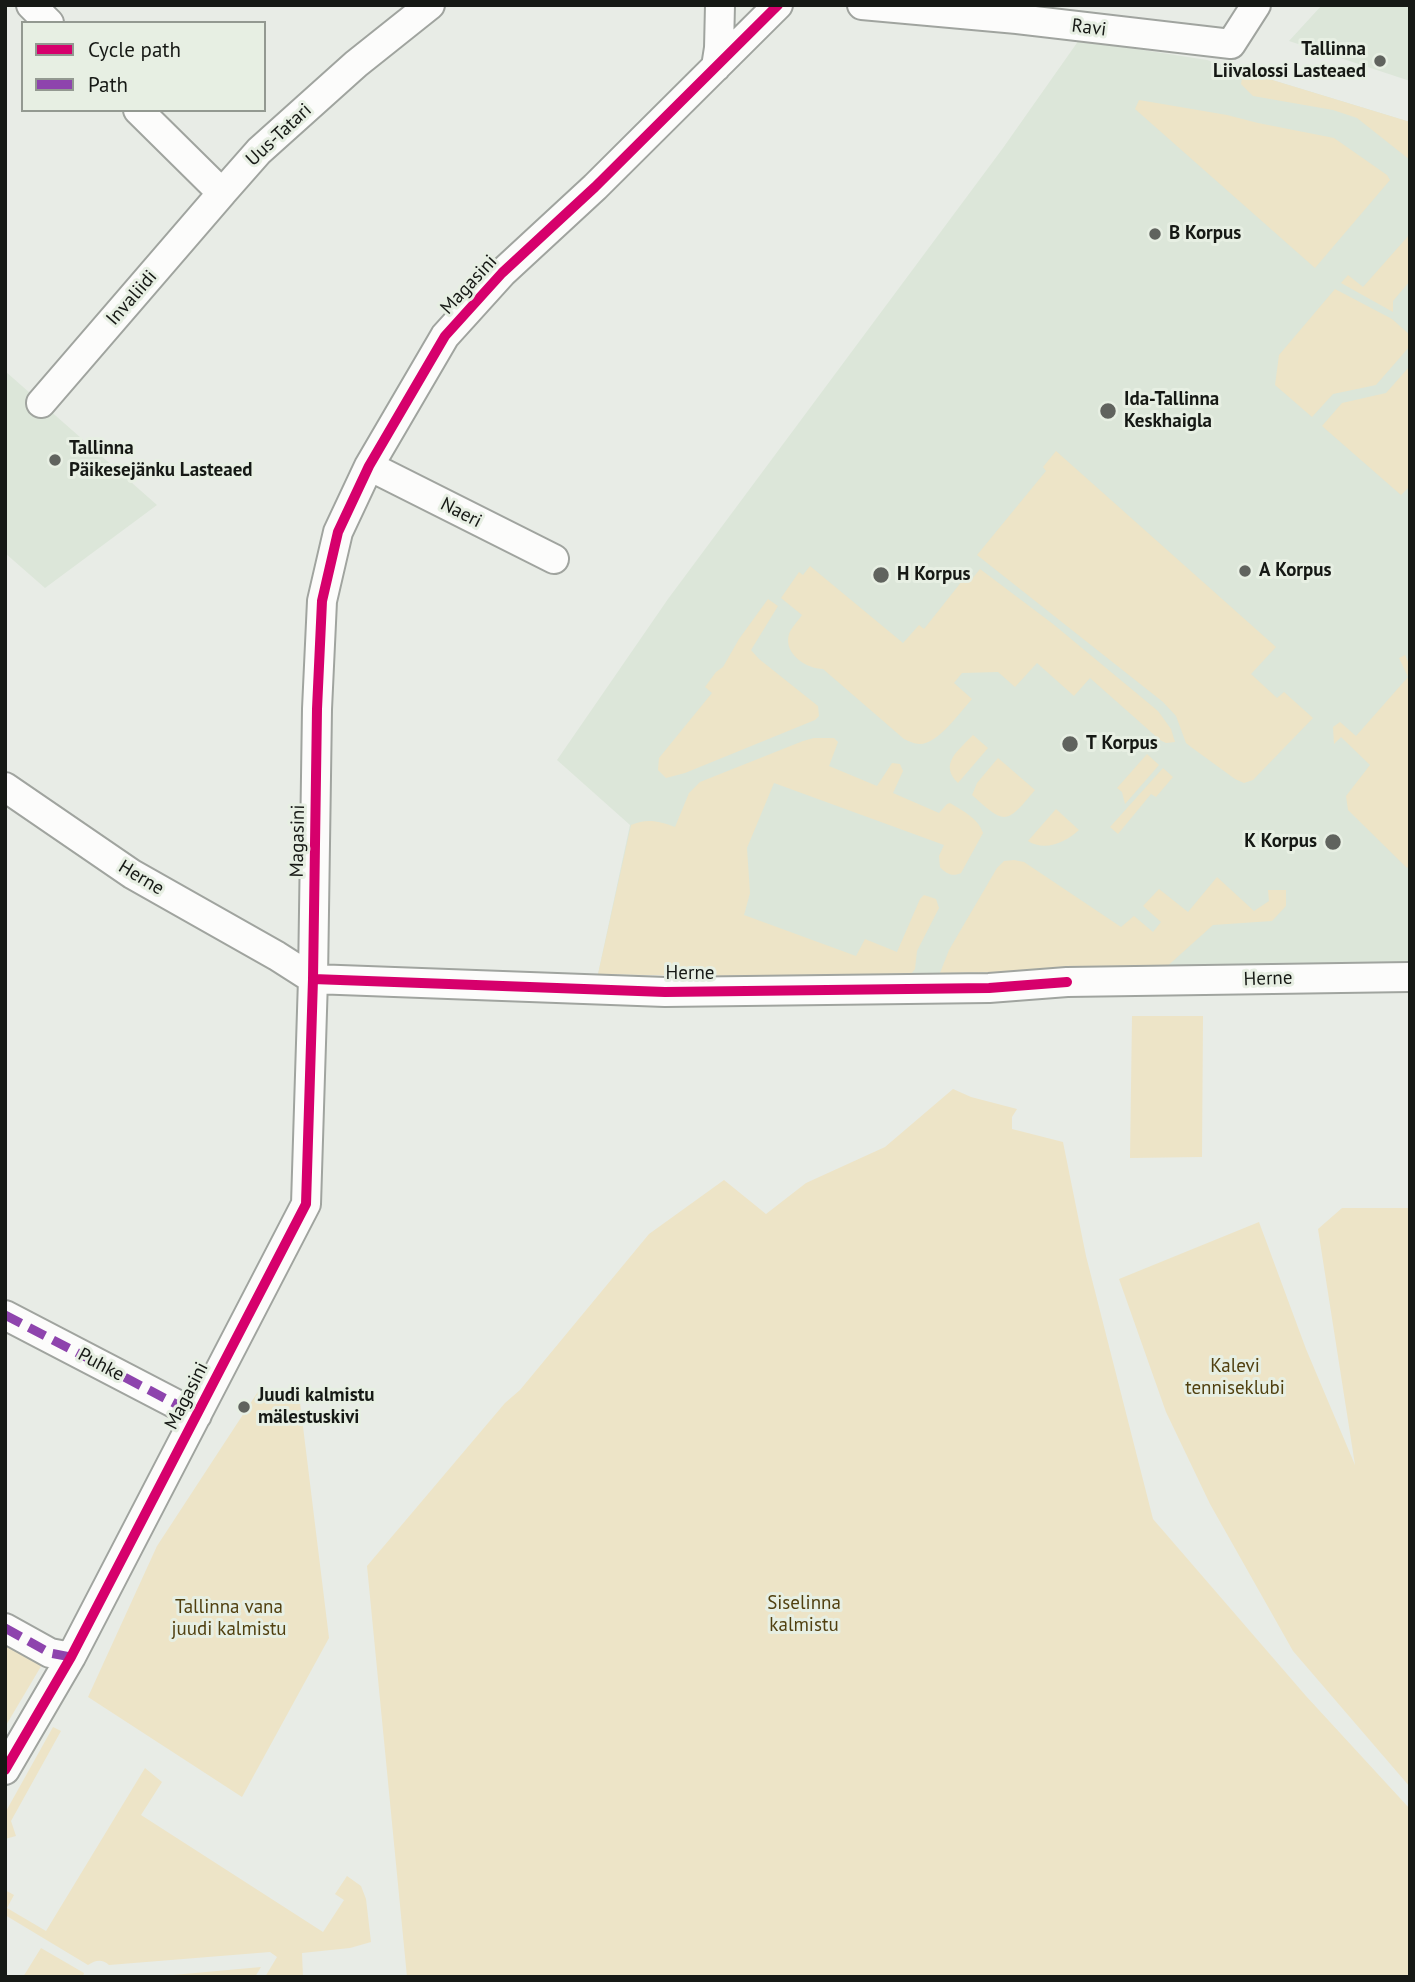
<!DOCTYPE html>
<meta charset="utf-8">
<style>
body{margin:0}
#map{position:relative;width:1415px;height:1982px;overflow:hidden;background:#e8ece6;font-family:"PT Sans",sans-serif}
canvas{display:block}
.frame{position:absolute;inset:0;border:7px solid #161915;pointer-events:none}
.legend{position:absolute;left:21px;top:21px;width:245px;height:91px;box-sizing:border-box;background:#e7efe3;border:2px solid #939991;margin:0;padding:9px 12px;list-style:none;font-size:21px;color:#161915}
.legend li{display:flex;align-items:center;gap:14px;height:35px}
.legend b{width:35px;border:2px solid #939991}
</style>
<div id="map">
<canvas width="1415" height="1982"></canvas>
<div class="frame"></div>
<ul class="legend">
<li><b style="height:9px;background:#d6006c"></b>Cycle path</li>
<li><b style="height:9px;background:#8e44ad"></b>Path</li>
</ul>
</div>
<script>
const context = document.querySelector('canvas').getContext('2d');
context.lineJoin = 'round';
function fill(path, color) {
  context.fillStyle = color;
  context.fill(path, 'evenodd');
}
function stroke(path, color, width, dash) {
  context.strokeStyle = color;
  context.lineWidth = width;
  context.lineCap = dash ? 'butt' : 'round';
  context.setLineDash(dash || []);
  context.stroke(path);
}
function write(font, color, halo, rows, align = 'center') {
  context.font = font + ' "PT Sans",sans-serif';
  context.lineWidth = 6;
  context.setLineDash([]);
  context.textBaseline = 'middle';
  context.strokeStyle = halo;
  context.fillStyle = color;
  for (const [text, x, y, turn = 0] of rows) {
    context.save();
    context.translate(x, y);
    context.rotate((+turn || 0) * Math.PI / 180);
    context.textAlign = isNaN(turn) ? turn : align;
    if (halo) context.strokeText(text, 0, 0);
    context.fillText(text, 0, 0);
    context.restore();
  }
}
const built = new Path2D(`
 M1322,5h88v76l-121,-40z
 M1079,40l128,20 203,62v846l-608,7 -204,-1 32,-149 -73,-65 111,-161 335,-451z
 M5,371l152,134 -112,83 -40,-35z`);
const green = new Path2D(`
 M1246,72l164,50v38l-53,-42 -24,-8 -80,-14 -12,-12 1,-6z
 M1139,100l88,15 31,8 76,15 53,37 3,5 -75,88 -180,-159z
 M1410,234v47l-17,20v11l-52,-29 7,-8 15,12z
 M1335,289l57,30 18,16v11l-34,39 -43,9 -21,23 -37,-32 4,-30z
 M1410,366v120l-9,9 -79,-69 20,-23 44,-10z
 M1056,451l220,196 -25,27 26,24 7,-6 29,26 -60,62 -9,3 -9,-4 -44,-32 -5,-4 -10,-27 -13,-14 -186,-147 69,-84 -3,-4z
 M810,566l93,77 16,-18 5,4 42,-53 6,3 8,-10 73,55 105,87 13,18 4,13 -9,1 -6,-3 -70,-62 -16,18 -37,-33 -22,24 -17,-15 -36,1 -8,10 18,16c-12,13 -34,45 -52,45 -6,0 -11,-3 -16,-5l-81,-70c-16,0 -40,-15 -34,-35 2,-6 9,-13 13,-19l-21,-17 18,-26 4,3z
 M768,599l10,7 -27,44 8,9 59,47 1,10 -4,4 -130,53 -19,5 -8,-8 1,-12 53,-65 -7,-6 11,-15 7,-5 16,-28z
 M1405,655l5,11v199l-3,3 -59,-58 -2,-14 24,-31 -29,-28 -7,7 -1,-17 7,-5 16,14 52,-59 -9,-19z
 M973,735l15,13 -30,35c-20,-19 1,-33 15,-48z
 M814,738h20l4,4 -9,24 48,20 15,-23 8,1 3,7 -10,22 46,20 8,-9 3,-1c13,8 28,15 33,30l-22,40c-8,4 -15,1 -21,-6l-1,-11 5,-11 -170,-62 -27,65 3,45 -6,22 112,41 9,-17 32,13 23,-53 4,-4 12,4 3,9 -22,43 -2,18 -4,5 -217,2 -96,-2 33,-149c16,-7 28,-4 44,2l14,-34 11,-11 103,-41z
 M1147,754l12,11 -34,39 -3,-12 -5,-4z
 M998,758l37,32c-29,35 -30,35 -63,5l5,-12z
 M1163,768l10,9 -17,20 -5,-3 -33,40 -8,-7z
 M1056,809l23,21c-13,12 -34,22 -51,11z
 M1014,860l10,2 97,65 13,-11 19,16 8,-10 -18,-16 16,-17 29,23 29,-35 37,34 15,-10 -1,-11h18v16l-14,15 -59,4 -50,45 -223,3 9,-23 48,-82 7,-7z
 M1132,1016h71l-1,141 -72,1z
 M953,1089l18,8 46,12 -5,8v12l51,13 23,114 67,263 153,177 104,113v168h-1003l-40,-411 138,-163 15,-13 129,-156 75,-54 42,34 40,-31 79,-36z
 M1342,1208h68v579l-117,-136 -83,-147 -44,-92 -47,-133 140,-57 47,127 49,116 -37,-236z
 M261,1387l38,7 30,244 -87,159 -154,-100 69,-151z
 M5,1642l38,21 -38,64z
 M53,1727l8,4 -50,90 5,15 -11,3v-26z
 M145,1768l17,14 -21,33 182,117 21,-32 -9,-6 12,-18 14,10 5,13 5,43 -21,6 -48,5 1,24h-38l12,-20 -7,-5 -161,13c-7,-6 -13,-5 -21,0l-83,-50v-25l9,5 -7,13 39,23z
 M41,1948l43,25 -1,4h-60z
 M261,1967l-6,10h-104z`);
const minor = new Path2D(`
 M31,5l18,18
 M862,5l155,14 214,25 25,-39
 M716,67l3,-19 1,-43
 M138,110l84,83 37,-42 97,-87 74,-59
 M41,403l181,-210
 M369,466l185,93
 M5,787l127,87 145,82 36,23 352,13 324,-4 78,-6 343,-5
 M5,1315l192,100
 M5,1628l45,25 21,4
 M5,1770l66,-113 235,-453 7,-225 4,-270 5,-108 16,-69 31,-66 76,-130 57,-63 93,-86 183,-182`);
const quiet = new Path2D(`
 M5,1315l192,100
 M5,1628l45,25 21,4`);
const cycleway = new Path2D(`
 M313,979l352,13 324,-4 78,-6
 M5,1770l66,-113 235,-453 7,-225 4,-270 5,-108 16,-69 31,-66 76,-130 57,-63 93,-86 183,-182`);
const markers = [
 [1380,61,7,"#60635e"],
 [1155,234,7,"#60635e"],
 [1108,411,9,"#60635e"],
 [55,460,7,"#60635e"],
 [1245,571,7,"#60635e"],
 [881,575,9,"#60635e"],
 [1070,744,9,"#60635e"],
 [1333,842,9,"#60635e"],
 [244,1407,7,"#60635e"]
];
const streetNames = [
 ["Ravi",1089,28,7],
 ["Uus-Tatari",279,135,-43],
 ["Magasini",469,285,-47],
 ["Invaliidi",132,298,-49],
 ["Naeri",461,513,27],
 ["Magasini",298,841,-89],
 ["Herne",141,878,31],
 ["Herne",690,974],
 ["Herne",1268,979,-2],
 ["Puhke",101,1365,28],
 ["Magasini",187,1396,-63]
];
const poiNames = [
 ["Tallinna",1366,50,"right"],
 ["Liivalossi Lasteaed",1366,72,"right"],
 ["B Korpus",1169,234],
 ["Ida-Tallinna",1124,400],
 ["Keskhaigla",1124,422],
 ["Tallinna",69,449],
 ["Päikesejänku Lasteaed",69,471],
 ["A Korpus",1259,571],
 ["H Korpus",897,575],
 ["T Korpus",1086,744],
 ["K Korpus",1317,842,"right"],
 ["Juudi kalmistu",258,1396],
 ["mälestuskivi",258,1418]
];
const parkNames = [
 ["Kalevi",1235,1367],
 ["tenniseklubi",1235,1389],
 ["Siselinna",804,1604],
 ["kalmistu",804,1626],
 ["Tallinna vana",229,1608],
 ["juudi kalmistu",229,1630]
];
fill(built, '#dce6d9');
fill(green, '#ede4c7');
stroke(minor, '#a0a49f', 32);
stroke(minor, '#fcfcfb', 28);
stroke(quiet, '#8e44ad', 9, [18, 9]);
stroke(cycleway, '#d6006c', 10);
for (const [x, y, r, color] of markers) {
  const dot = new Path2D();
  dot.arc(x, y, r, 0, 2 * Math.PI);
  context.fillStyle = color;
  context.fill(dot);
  stroke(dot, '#e7efe3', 2.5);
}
write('19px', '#161915', '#e7efe3', streetNames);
write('bold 19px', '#161915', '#e7efe3', poiNames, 'left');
write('19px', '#514010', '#e7efe3', parkNames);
</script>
